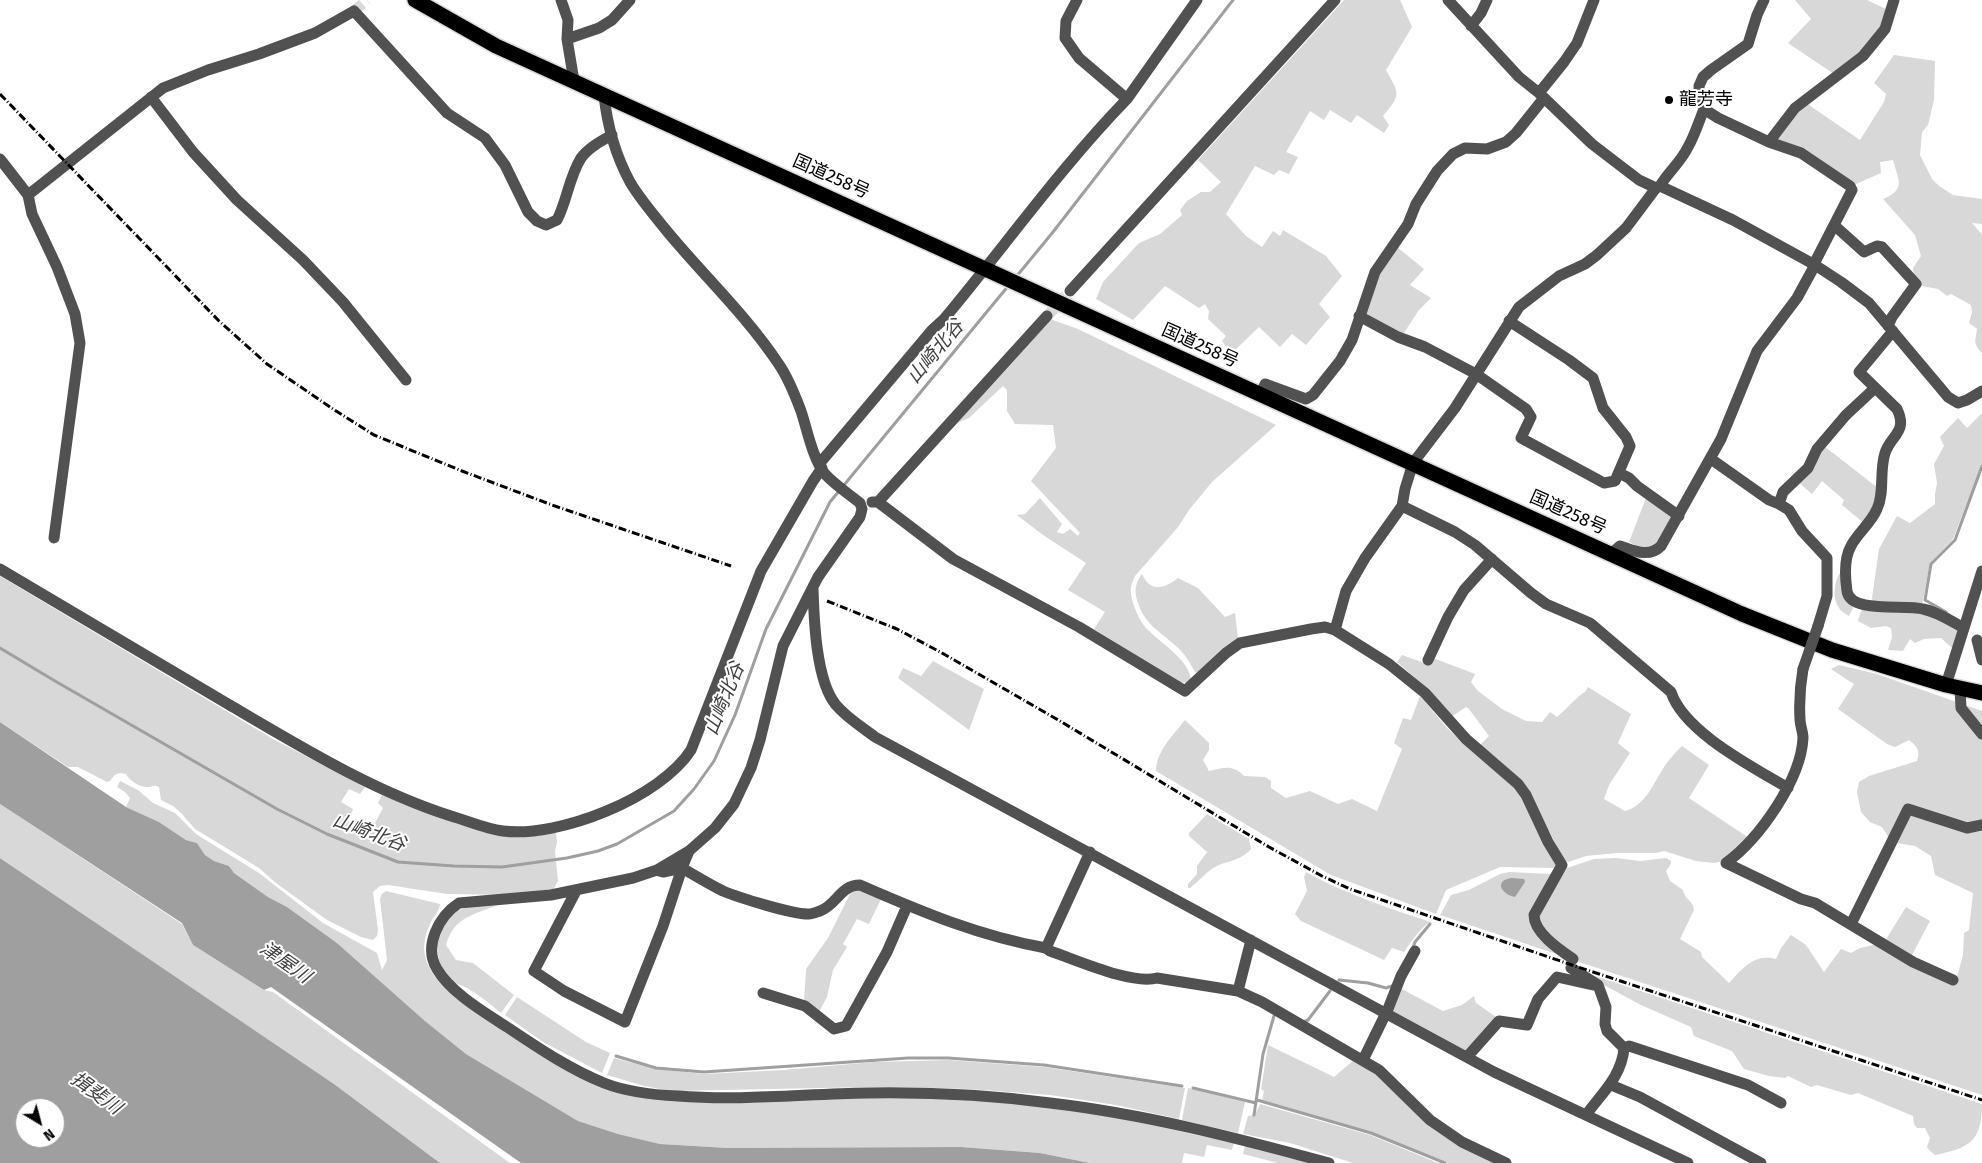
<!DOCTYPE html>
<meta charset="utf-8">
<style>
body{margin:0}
#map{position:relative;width:1982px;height:1163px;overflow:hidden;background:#fff;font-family:"Fira Sans",sans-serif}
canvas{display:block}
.north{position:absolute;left:15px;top:1098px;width:50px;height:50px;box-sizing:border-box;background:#fff;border:1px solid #999;border-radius:50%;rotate:143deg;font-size:14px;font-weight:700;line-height:20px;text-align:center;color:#000}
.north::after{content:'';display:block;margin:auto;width:18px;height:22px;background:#000;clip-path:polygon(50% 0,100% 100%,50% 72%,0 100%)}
</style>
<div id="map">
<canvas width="1982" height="1163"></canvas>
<div class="north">N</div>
</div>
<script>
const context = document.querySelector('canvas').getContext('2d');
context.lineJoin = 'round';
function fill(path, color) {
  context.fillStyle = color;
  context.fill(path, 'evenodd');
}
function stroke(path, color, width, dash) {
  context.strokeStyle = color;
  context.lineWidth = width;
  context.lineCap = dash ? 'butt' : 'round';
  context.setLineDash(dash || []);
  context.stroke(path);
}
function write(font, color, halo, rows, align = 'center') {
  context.font = font + ' "Fira Sans","Noto Sans JP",sans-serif';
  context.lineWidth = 4;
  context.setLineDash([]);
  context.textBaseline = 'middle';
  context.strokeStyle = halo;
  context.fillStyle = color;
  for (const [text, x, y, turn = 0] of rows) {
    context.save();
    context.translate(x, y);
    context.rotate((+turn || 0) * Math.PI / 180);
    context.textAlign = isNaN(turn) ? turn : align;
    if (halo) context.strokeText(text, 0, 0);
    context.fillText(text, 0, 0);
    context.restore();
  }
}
const green = new Path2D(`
 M1344,0h56l12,27 -26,43c13,24 16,24 -3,46l6,9 -5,8 -27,-18 -6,8 -21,-13 -6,10 -14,-9 -24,41 12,5 -9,17 -10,-4 -5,5 -19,-9 -29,48 20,22 16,11 11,-16 7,5 3,-6 43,26 16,20 -23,28 11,13 -24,28 -14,-11 -12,13 -21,-20 -25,24 -7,-3 -5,-7 4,-5 -18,-17 1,-8 -4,-7 -6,4 -34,-22 -32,34 -37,-21 7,-17 36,-39 21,-9 22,-19 -2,-5 7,-9 14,-9h9l11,-10 -23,-22z
 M1795,0h72l23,11c-13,28 -33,45 -56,63l-46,-31 23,-24z
 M1894,55l41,6 -1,39 -6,25 -6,7 -2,23 12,24 7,7 14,9 29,4v25l-10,-1 10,11v119c-10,-10 -6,-13 -5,-24l-8,-6 3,-11 -1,-7 -20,-11 -4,2 -9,-7 -16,-3 -8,-9 -1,-9 8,-12 -6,-21 -32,-36c24,-10 15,-19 10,-39l-13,2 1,11 -27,12 -77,-45 29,-37 54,37 24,-38 2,-8 -12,-11z
 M1397,247l27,22 -14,16 21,13 -12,12 -17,26 -34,-18 -4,-6 13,-36z
 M1050,319l28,10 198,96 -64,57 -23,28 -11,17 -43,49c-6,12 -5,18 -1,30 3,8 6,15 11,21 13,14 45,33 46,53l-4,3 -9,-1 -84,-53 11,-17 -37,-22 18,-27 -43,-28 -26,-20 8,-1 15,-16 22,26 -5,8 6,2 7,-5 8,7 2,-3 -49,-52 25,-33 -3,-23 -38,-1 -8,-13v-21l-4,-4 -34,32 -12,5 -2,-2z
 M1982,413v51l-29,75 -23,24 -8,42 -49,-2 -1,-5 7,-49 18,-33 13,7 25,-19v-10l2,-11 -3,-19 10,-18 -4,-9 18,-19 9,10z
 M1824,446l54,42 1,8 -14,28 -23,-19 2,-5 -22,-19 -10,13 -14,-12z
 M1646,498l26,18 -11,27 -16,7 -16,-8z
 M1843,573l11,33 -5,10c-17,-8 -17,-27 -10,-42z
 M1142,574c9,20 23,14 36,4l20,10 27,29 10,-4 3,25 -39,36 -4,-2c-5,-9 -10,-18 -18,-25 -19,-18 -32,-21 -40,-47 -3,-10 -1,-18 5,-26z
 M0,576l273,163 92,48 -5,7 -11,-5 -8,13 12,7 -4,11v9l6,3h15l13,-24 -5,-5 4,-8c40,16 108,45 151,41 8,0 16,-3 23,-4l1,10 -2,9 3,30 -5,9 -41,5 -65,-1 -59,-9 -8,1 -7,6 5,38 -1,6 -4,4 -12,-3 -34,-17 -51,-37 -17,-15 -64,-39 -13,-15 -9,-8 -12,-6 -2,-13c-6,-3 -7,0 -12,0 -8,0 -18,-7 -21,-13 -9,-2 -11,0 -16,7l-3,1 -29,-15h-10l-68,-45z
 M1862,608l57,3 39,19 -5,19 -12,-11 -17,1 -9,4 -5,-4 -7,12 -15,-1 4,-13 -1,-9 -5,-2 -15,2 -13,-7z
 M1402,655l28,10 3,-7 42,16 -4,8 7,9 24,18 24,12 16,1 8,-10 7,5c8,-6 21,-22 28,-25l3,-5 43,27 -13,29 12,10 -21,32 -5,14 21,12c22,-6 29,-30 41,-47 5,-7 11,-13 16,-18l27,19 -20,33 60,40 -26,23 -9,2 -18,-2 -32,-10 -8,2h-39l-31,3 -18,6 -4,-2 -34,-66 -50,-49 9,-9 -20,-27 -3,-2 -15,10 -22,-27 -32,-28z
 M933,661l51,28 -15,41 -71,-52 5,-10 18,8z
 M1839,665l38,9 105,37v384l-403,-133 -42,-40 9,-20 21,-34 27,-9 22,-1 24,3 26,-3 5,3v3l-5,7 4,10 13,9c1,9 10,10 11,20l-14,29 21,13 1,5 27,26c14,-15 25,-30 47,-24l5,-11 10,-13 15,10 18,27 17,-23 10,4 9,-5 18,-4 79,33 6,-22 1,-22 5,-3 4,-37 -38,-18 -4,-19 -16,-10 -18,-3 -8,-5 -7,-11 -12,-5 -9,-10 -4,-20 2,-10 10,-6 48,-15c3,-10 1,-14 -8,-21l-14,7 -8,-3 -49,-35 16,-25 -23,-15z
 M1420,696l27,32 18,17 47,39 9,12 36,69 -3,3 -54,-1 -54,23 -10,24 -105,-39 -175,-104c0,-19 17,-36 29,-51l24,23v7l-6,10 6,11c15,-3 23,-7 35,5l21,1 6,4v7l15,10 24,-7 28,13 14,-5 25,12 25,-62 -8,-6 9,-25 8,2z
 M120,781l18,9 15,13 22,10 21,21 63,39 64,50 54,30 5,17 5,-10 -7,-61 2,-5 4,-3 54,13c-1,9 -7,12 -10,20 -13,28 -3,46 17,66l171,101 349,8 81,8 66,10 120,26 -2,7 -25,-5 -3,12 -20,-4 -2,10h-92l-50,-10 -79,-6 -233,1 -68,-4 -42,-10 -40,-13 -112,-67 -41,-33 -88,-78 -18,-13 -32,-23 -19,-10 -34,-24 -5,-7 -15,-5 -9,-6 -8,-12 -11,-3 -27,-18 -33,-15 4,-9 -5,-6 -8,-5z
 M0,804l182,120 11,21 71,45 9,2 237,171h-70l-106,-79 -334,-226z
 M1207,814l42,25 2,10c-12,13 -23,11 -36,18 -9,5 -17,15 -25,21h-2v-4l9,-10v-8l10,-14 -18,-16v-3z
 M1306,872c40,22 82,36 125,50 -11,5 -20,20 -27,30l-12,-4 -8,12 -83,-39 -6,-7 12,-23 -3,-14z
 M1509,872l42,2 -20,42 31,40 -122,-41 11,-20 18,-5 31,-16z
 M861,889l20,10 -12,25 -12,-5 -14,25 4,3 -14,23 -6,27 -8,15 -15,-11 2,-32 22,-31 24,-48z
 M498,905c-25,10 -44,12 -52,40l10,15 17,3 41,32 -13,18c-11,-9 -22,-18 -34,-25 -6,-3 -13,-5 -17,-9 -17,-17 -17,-51 3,-65 13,-10 30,-8 45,-9z
 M1906,907l24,14 -19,36 -26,-16z
 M1589,974l393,130c0,38 -13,44 -47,51l-5,-4 -3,-4 3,-9 -5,-10h-8l-3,-4 -1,-8 -55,-23 -7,2 -34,-10 -6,2 -23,-11 -3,2 -16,-2 -25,-7 -12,-18 -38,-15 -3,-9 -50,-22 -52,-28z
 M1400,988l43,23 19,-6 12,-9 2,7 20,14 -29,35 -76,-41z
 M517,997l69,45 24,11 -8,20 -59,-31 -38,-27z
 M1268,1045l66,32 20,-17 25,13 48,50 71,40h-49l-78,-31 -109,-32 2,-9 -3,-2z
 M614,1058l42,11 48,5 79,-4 91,-8 74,-2 96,7 141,21 -6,31 -63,-14 -66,-10 -81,-6 -97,-2 -201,4 -27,-5 -37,-11z
 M1188,1088l57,14 -7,31 -56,-13z
 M1260,1104l110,31 68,28h-85l-63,-20 -47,-9 5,-18 7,-1z
 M1245,1146l65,17h-32l-35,-9z`);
const water = new Path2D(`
 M0,722l126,85 33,15 27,18 11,3 8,12 9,6 15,5 5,7 34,24 19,10 50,36 88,78 41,33 112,67 40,13 42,10 68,4 233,-1 79,6 50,10h-569l-250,-176 -7,3 -71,-45 -11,-22 -182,-119z
 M0,858l334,226 106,79h-440zM25,1108h30v30h-30z
 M1511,878l13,1 1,3 -10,15c-14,-3 -21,-16 -4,-19z`);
const stream = new Path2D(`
 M1016,277l37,-45 180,-232
 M1946,612l-21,-12 6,-36 24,-24 27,-74
 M0,648l55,33 222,128 50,25 71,28 56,4 48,1 65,-9 31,-7 19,-7 57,-33 20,-22 20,-28 21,-46 31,-86 64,-127 179,-217
 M1412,950l3,-8 15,-18
 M1339,980l29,3 18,5 6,-2
 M1303,1022l5,-2 22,-29
 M616,1056l40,12 48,4 204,-14h40l96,7 138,21
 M1193,1088l63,15
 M1257,1100l114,33 74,30
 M1254,1115l9,-61 11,-38`);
const minorTunnel = new Path2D(`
 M354,11l13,-11
 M1047,316l23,-25`);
const minor = new Path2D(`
 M561,0l7,20 -1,19 7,42
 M1448,0l71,77 20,16 53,51 47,36 17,8 4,-2 73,34 82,45 26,17 28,21 79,94 10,6 9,-3 15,-9
 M1471,26l10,-13 6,-13
 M567,39l32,-11 13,-8 18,-20
 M1539,93l25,-31 13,-19 17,-43
 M604,95c3,29 12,61 26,87 10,17 24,33 36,48 37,45 80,85 112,133 10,14 17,32 23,48 6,18 12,49 24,63 10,11 24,20 35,29l2,6 -2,8 -42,60 -35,69 -23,94 -9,28 -17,36 -19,24 -26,23 -32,19 -24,8 -82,17 -92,8c-20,13 -36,43 -22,66 13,23 47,43 70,58 30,20 62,42 97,56 23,9 50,12 74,13 63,5 126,-2 189,-3 60,-1 123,2 183,10 95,11 187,35 279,60
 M151,97l42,55 44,48 66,60 40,42 63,78
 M1127,99l70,-99
 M1704,109l14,9 51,24 32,11 49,33 2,4 -38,74
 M1769,142l26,-34 68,-52 22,-27 9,-29
 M0,159l28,36 4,19 25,53 18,47 5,29 -26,195
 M1660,186c8,-14 21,-24 28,-39 7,-12 11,-26 16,-38l-5,-13v-10l4,-9 8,-7 37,-26 9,-29 7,-15
 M28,195l135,-107 45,-18 51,-16 56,-21 39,-22 93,102 38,25 20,27 23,47 9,9 9,4 11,-5c10,-19 12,-43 24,-62 7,-10 20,-17 31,-23
 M1834,225l30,27 13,-6 5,1 34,37 -24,33 -4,9
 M1070,291l265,-291
 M1359,316l39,21 27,10 51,27 50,35 5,8 -10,21 83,45 11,-2 15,-35 -4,-9 -23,-29 -10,-30 -24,-18 -60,-39
 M1893,331l-34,41 38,37c11,23 -6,26 -12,44 -6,19 0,39 -8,56 -6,14 -20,25 -26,37 -7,12 -6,31 -4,45 3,23 58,13 76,18 15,3 28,12 41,19
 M1261,394l4,-10 41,15 7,-4 27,-34 12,-21 23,-68 33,-48 8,-20 21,-33 16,-17 12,-6 22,1 19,-7 10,-9 28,-35
 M1711,459l58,41 10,4
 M820,463l112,-133 12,-11c61,-73 117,-152 183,-220l-48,-41 -14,-20 1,-17 11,-21
 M1619,473l10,5 8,8 42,30
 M872,502h6l169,-186
 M878,502l75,57 126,68 106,64 41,-38 14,-10 71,-14 14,-2 10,3 54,34 36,29 41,46 52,45 8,11 22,47 14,23 -28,50c0,18 26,35 39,44
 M1402,506l53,26 20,13 56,48 15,11 44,19 81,69c13,40 82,75 117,96
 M1612,553l8,-7c15,5 29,12 41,0l60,-107 36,-88 40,-53 18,-33
 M0,569c78,46 156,92 233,138 70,41 140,84 218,109 17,5 35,13 52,15 56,7 157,-33 188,-81l70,-179 52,-90 9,-13
 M813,589c1,31 3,92 23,116 11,13 26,22 39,32l619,335 194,91
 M1818,626l9,-30v-38l-25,-27 -13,-21 -10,-6 4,-12 25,-24 9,-19 29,-34 29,-27
 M1335,630l11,-39 19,-33 37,-52 3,-17 8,-26 42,-55 64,-101 40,-31 26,-12 12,-9 29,-27 30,-40
 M1977,640l5,20
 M1428,660l20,-43 16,-27 28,-31
 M1803,669c-3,17 -4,33 -3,50 0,6 3,13 3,19 -2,42 -44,101 -77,125l75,36 14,4 98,59 40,18
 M1946,685l36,-114
 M1960,688l1,20 21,26
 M689,851l-7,17c14,8 27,16 41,23 14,6 71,24 86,23 3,0 8,-2 11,-3 17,-6 20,-26 40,-26 62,27 119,51 186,63l4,3c27,9 82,34 107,27l81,13 24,11 117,68 51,50 32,22 44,21
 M576,891l-42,80 30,20 61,31 38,-96 19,-58 -19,4 -4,-1
 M1851,924l57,-115 59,19 15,-3
 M1046,948l44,-96
 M1571,968l27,17 8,22 -1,17 2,7 17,17c-2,28 -23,46 -38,67
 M1238,991l13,-51
 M763,993l42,13 29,23 12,-3 41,-74 20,-46
 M1624,1048l5,-2 119,39 33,18
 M1467,1057l32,-36 28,4 11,-26 19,-22 36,8
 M1363,1060l25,-51 13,-33 14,-25
 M1611,1085l29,12 121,66`);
const highway = new Path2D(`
 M415,0l81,46 1246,568 90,36 114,35 36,8`);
const rail = new Path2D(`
 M0,94l219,227 48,43 66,45 41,26 88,36 90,34 179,61
 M827,601l70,28 45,24 118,68 209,126 53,29 28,13 222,76 410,135`);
const minorBridge = new Path2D(`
 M1803,669l15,-43`);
const markers = [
 [1669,100,5,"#000"]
];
const poiNames = [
 ["龍芳寺",1679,100]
];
const streetNames = [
 ["国道258号",831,177,24],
 ["国道258号",1200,346,24],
 ["国道258号",1568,513,24]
];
const waterNames = [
 ["山崎北谷",936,352,-50],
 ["山崎北谷",725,699,-68],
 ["山崎北谷",369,833,20],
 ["津屋川",285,963,35],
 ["揖斐川",96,1094,36]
];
fill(green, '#d8d8d8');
fill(water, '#9f9f9f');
stroke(stream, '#9f9f9f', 3);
stroke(minorTunnel, '#d9d9d9', 11, [11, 5.5]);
stroke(highway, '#dbdbdb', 18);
stroke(minor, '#515151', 11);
stroke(highway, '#000', 15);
stroke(rail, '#000', 3, [8, 2.5, 1, 2.5]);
stroke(minorBridge, '#515151', 11);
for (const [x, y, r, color] of markers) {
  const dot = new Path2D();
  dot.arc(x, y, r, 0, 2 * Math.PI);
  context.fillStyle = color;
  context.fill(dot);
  stroke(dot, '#fff', 2);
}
write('18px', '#000', '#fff', poiNames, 'left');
write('18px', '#000', '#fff', streetNames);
write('italic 19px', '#404040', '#fff', waterNames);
</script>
